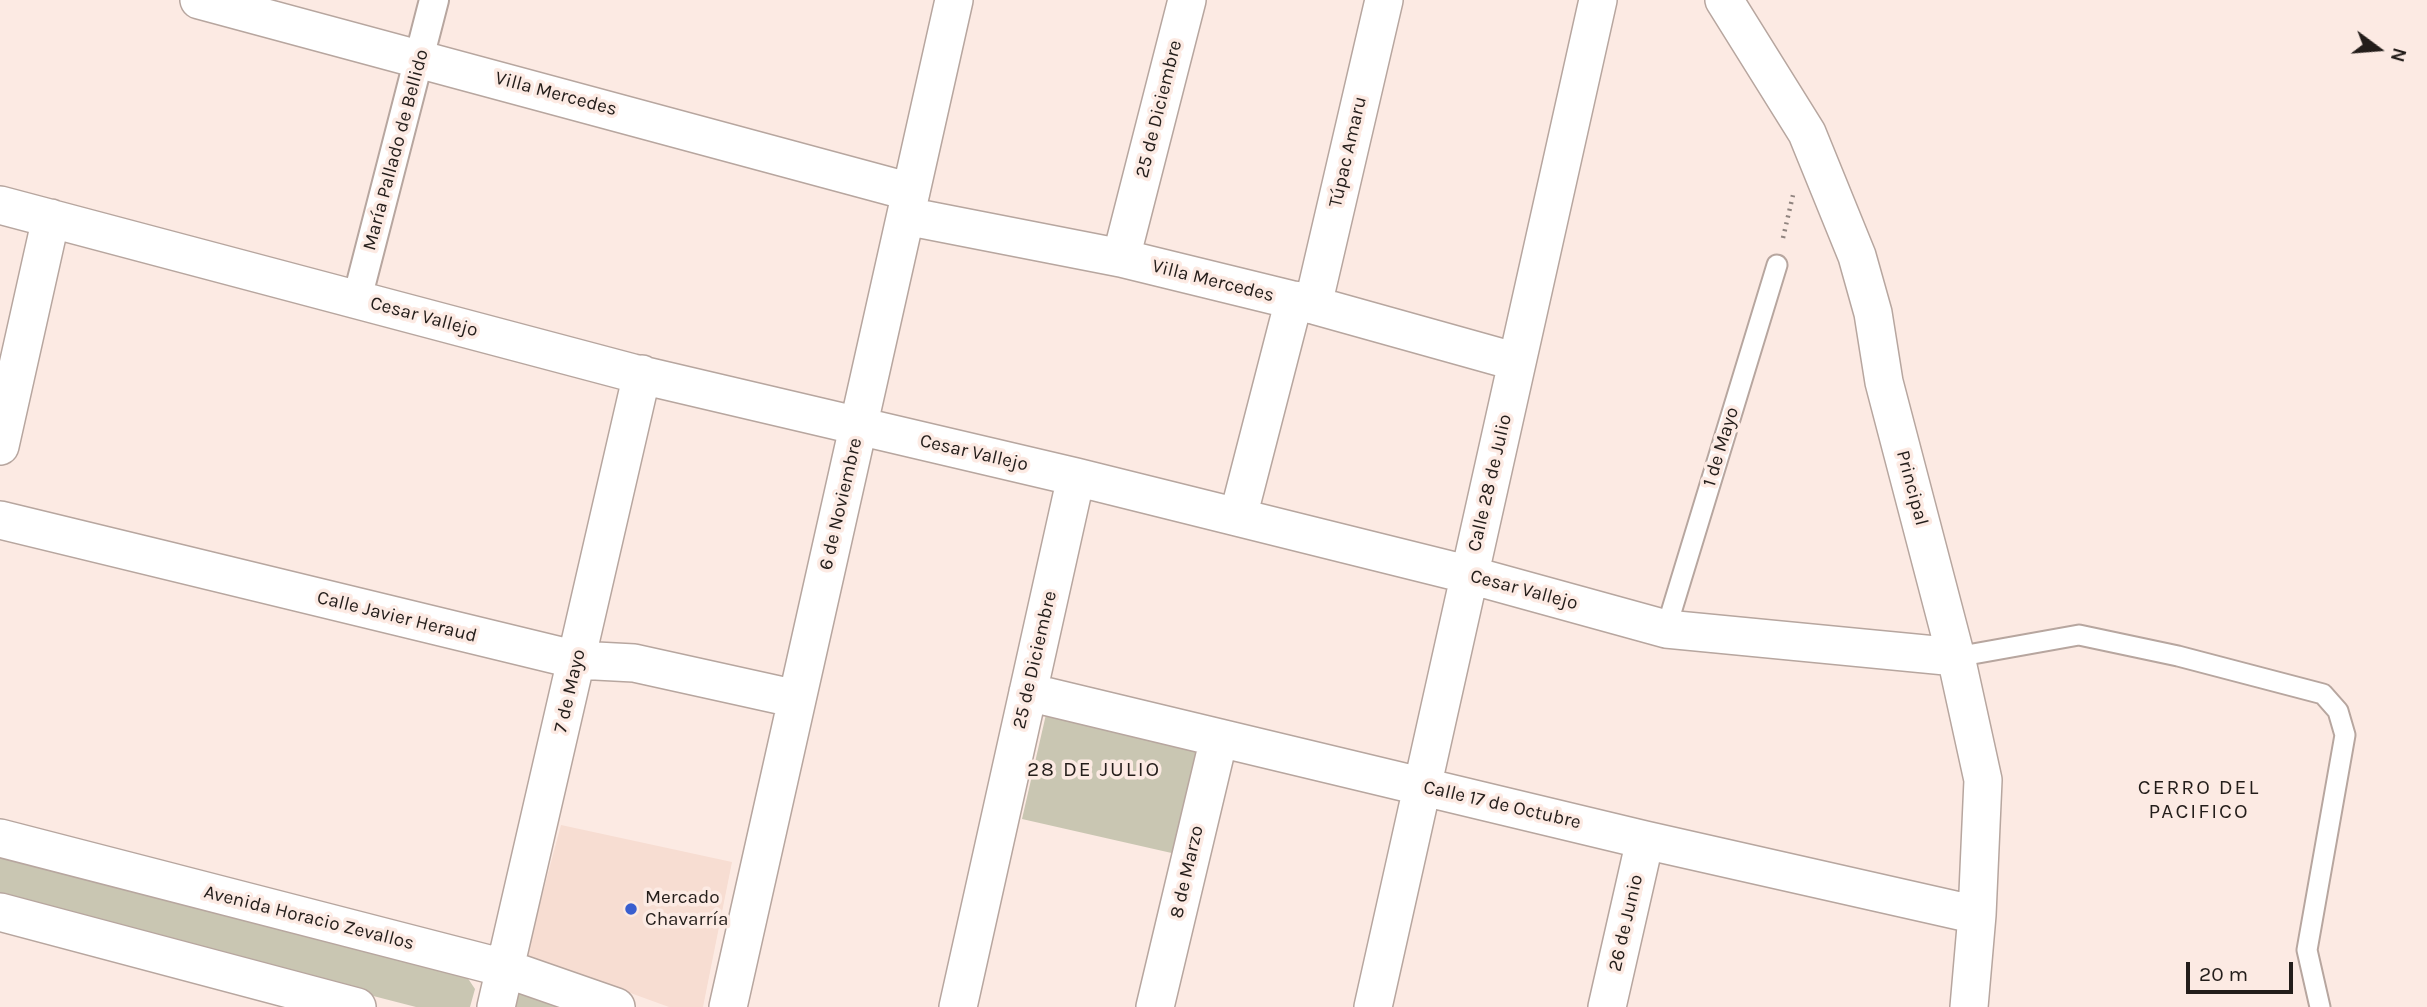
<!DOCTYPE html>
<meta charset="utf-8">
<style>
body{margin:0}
#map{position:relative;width:2427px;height:1007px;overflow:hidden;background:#fceae3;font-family:Karla,sans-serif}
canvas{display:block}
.north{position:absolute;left:2343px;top:14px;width:70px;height:70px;-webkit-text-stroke:5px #fceae3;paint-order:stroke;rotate:106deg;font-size:19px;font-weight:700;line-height:28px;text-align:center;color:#231d1a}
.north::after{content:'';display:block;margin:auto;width:24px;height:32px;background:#231d1a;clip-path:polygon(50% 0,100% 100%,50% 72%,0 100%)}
.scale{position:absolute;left:2186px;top:962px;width:107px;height:32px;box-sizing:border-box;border:4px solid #231d1a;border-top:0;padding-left:9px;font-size:21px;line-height:24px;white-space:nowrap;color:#231d1a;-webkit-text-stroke:5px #fceae3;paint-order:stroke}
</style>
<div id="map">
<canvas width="2427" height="1007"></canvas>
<div class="north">N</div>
<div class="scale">20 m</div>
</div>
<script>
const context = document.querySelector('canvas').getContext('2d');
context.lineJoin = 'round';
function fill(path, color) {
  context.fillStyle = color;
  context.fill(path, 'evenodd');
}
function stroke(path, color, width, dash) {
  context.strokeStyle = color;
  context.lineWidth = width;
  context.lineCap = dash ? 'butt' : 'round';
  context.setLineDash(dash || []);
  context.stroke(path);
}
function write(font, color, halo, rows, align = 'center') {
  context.font = font + ' Karla,sans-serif';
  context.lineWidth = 7;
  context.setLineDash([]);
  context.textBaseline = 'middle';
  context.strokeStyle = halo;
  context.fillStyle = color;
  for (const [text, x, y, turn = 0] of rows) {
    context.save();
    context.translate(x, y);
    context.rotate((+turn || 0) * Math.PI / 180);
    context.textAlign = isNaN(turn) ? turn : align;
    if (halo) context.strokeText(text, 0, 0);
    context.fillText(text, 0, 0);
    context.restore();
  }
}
const built = new Path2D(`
 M561,825l171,37 -29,145h-34l-143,-52z`);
const green = new Path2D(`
 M1047,710l154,34 -25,110 -154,-35z
 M0,853l465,121 10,15 -5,18h-54l-416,-107z
 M512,984l64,23h-71z`);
const path = new Path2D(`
 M1783,238l10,-43`);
const service = new Path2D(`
 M1666,629l111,-364
 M1956,657l123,-22 99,21 145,38 15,17 7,24 -38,215 13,57`);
const pedestrian = new Path2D(`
 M357,299l77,-299`);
const minor = new Path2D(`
 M199,0l712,192
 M1724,0l83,133 50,123 16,57 11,69 72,275 27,123 -6,135 -8,92
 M0,205l633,168 443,104 394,98 196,54 290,28
 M906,216l215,42 192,47 204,57
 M1121,258l66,-258
 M1313,305l71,-305
 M0,446l51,-228
 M1238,517l56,-217
 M0,520l577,140 57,3 163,36
 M1028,692l617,148 332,75
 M0,838l504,130 112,39
 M0,912l357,95
 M496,1007l146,-633
 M728,1007l226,-1007
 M958,1007l118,-530
 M1155,1007l64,-269
 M1373,1007l225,-1007
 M1607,1007l38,-167`);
const markers = [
 [631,909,7,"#395ecf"]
];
const streetNames = [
 ["Villa Mercedes",556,94,15],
 ["25 de Diciembre",1159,109,-76],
 ["María Pallado de Bellido",396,150,-75],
 ["Túpac Amaru",1348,152,-77],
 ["Villa Mercedes",1213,281,14],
 ["Cesar Vallejo",424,317,15],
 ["1 de Mayo",1721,447,-73],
 ["Cesar Vallejo",974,453,13],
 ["Calle 28 de Julio",1490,483,-77],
 ["Principal",1912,488,75],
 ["6 de Noviembre",841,504,-77],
 ["Cesar Vallejo",1524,590,15],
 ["Calle Javier Heraud",397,617,14],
 ["25 de Diciembre",1035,660,-77],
 ["7 de Mayo",570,691,-77],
 ["Calle 17 de Octubre",1502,805,13],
 ["8 de Marzo",1187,872,-77],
 ["Avenida Horacio Zevallos",309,918,14],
 ["26 de Junio",1626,923,-77]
];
const poiNames = [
 ["Mercado",645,898],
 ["Chavarría",645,920]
];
const neighbourhoodNames = [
 ["28 DE JULIO",1094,770],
 ["CERRO DEL",2199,788],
 ["PACIFICO",2199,812]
];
fill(built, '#f7ddd2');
fill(green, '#c9c6b2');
stroke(service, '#b7a69f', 23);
stroke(pedestrian, '#b7a69f', 32);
stroke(minor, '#b7a69f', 40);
stroke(path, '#90847f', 4.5, [2, 5]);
stroke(service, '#fff', 19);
stroke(pedestrian, '#fff', 28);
stroke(minor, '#fff', 37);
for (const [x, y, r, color] of markers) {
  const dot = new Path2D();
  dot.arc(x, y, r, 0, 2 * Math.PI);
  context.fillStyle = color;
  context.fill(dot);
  stroke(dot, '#fceae3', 2.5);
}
write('19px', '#231d1a', '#fceae3', streetNames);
write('19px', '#231d1a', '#fceae3', poiNames, 'left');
context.letterSpacing = '2px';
write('21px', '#231d1a', '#fceae3', neighbourhoodNames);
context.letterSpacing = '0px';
</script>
